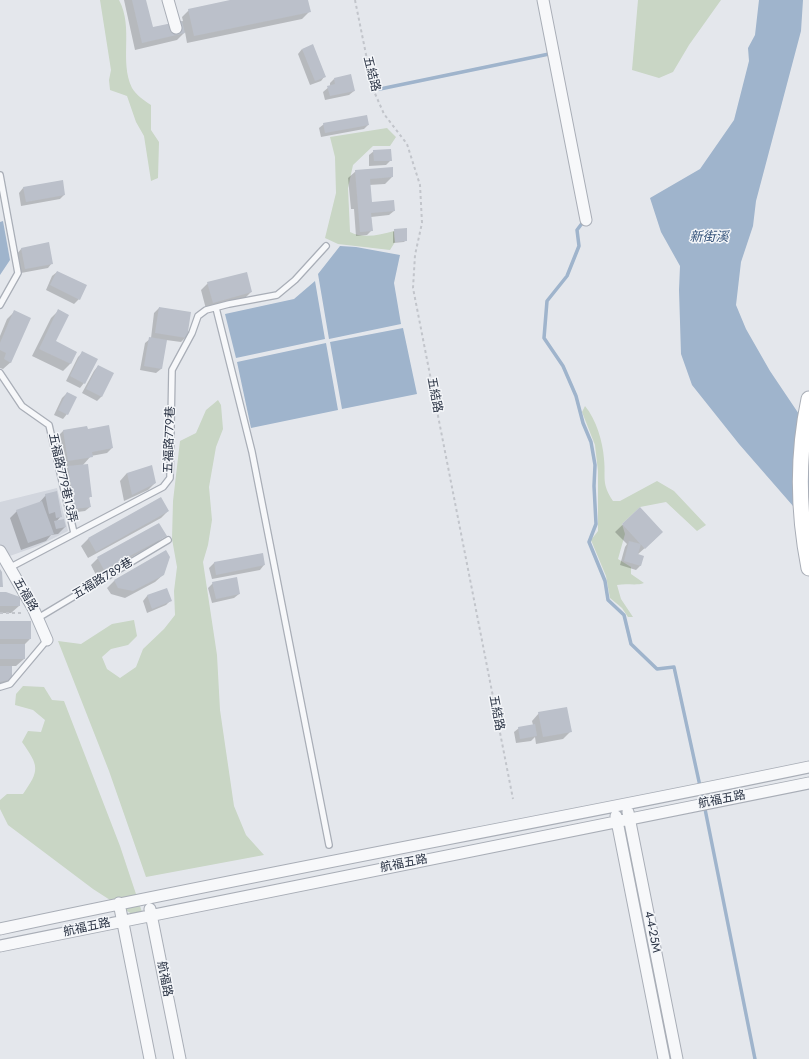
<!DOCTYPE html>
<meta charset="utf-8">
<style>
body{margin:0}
canvas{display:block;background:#e4e7ec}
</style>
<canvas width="809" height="1059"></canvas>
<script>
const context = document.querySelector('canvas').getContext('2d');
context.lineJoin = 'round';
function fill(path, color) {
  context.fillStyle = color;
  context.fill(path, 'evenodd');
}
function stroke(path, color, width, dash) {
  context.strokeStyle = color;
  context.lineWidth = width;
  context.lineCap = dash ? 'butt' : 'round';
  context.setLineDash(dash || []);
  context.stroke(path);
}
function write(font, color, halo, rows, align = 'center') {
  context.font = font + ' Jost,"Noto Sans TC",sans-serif';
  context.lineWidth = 3;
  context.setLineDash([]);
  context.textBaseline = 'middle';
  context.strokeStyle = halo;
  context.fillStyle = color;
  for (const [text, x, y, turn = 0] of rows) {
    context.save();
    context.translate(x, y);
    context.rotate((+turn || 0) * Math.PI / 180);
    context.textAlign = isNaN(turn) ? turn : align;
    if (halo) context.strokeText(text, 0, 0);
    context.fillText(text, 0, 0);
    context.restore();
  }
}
const built = new Path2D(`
 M57,488l11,43 -30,15 -31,11 -7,-13v-42z`);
const green = new Path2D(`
 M100,0h19c15,28 0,61 13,88 4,7 13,13 19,17v25l8,12 -1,36 -7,3 -7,-45 -8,-14 -9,-26 -17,-6 -1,-10 2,-10z
 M638,0h83l-32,45 -16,27 -14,6 -27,-8z
 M387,128l9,9 -6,9h-17l-20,19 -5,23 2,44c13,7 30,3 44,-1l1,11 -5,8 -52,-6 -13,-6 11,-45 -1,-36 -5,-20z
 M218,400l3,5 2,24 -7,18 -7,40 3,33 -4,25 -5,17 14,93 3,55 14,96 12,29 18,20 -118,22 -37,-106 -51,-130 23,3 31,-20 22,-4 3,16 -9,9 -17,4 -9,8 5,12 13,9 16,-11 7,-18 21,-20 11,-14 -1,-24 3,-24 -5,-28 1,-38 7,-60 16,-8 10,-23z
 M585,406c11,13 18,36 19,53 2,19 -3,24 9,42h7l37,-20 17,10 32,34 -9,6 -31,-29 -26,5 -18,17 3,10 -7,25 13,8v7l13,9c-8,3 -17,0 -27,2l4,14 12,18h-5l-6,-9 -12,-10 -4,-22 -15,-36 7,-9v-60l-3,-26 -13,-33z
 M23,686l21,1 8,13 12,1 56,145 22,66 -4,6 -45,-29 -85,-64 -8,-16v-9l7,-6h16c17,-24 16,-28 -1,-52l6,-11 13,1 4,-12 -12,-10 -18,-5 1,-11z`);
const water = new Path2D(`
 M759,0h44l-2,31 -45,170 -3,25 -12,36 -5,43 10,24 24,42 39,58v89l-16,-12 -54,-62 -47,-59 -11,-31 -2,-64 1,-24 -19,-34 -11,-34 50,-29 34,-49 15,-59 -1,-13 7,-13z
 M3,221l7,39 -10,15v-53z
 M340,246l16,1 44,8 -6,28 7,41 -72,15 -11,-65z
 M315,281l10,58 -89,19 -11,-44 69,-15z
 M403,328l14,66 -75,15 -12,-67z
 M326,343l12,67 -87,18 -14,-66z`);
const shadow = new Path2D(`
 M124,0h21l7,28 31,-7 -1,-4 7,-7 45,-10h73l2,12 -7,7 -115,24 -2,-11 -8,8 -42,10z
 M302,49l23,27 -4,5 -11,4 -12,-31z
 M334,79l20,12 -5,4 -24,5 -2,-8 7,-6v-3z
 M324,124l44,1 -4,4 -43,8 -2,-9z
 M374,151l17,9 -5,5 -17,1v-11z
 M356,171l36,6 -7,7 -16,1 2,18 23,8 -5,4 -18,2 1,13 -5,5 -11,1 -2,-27h-3l-3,-31z
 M23,188l41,7 -4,4 -39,7 -2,-13z
 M395,230l11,10 -2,2 -11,1v-11z
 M48,244l4,19 -4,5 -27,5 -4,-19 4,-5z
 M57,272l22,27 -5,5 -28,-14 6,-14z
 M208,283l43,9 -7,7 -38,10 -5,-19z
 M159,308l27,29 -5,5 -15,-2 -5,29 -5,4 -16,-3 5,-27 6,-5 3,-25z
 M58,311l-3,31 21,10 -6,12 -7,7 -31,-15 19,-38z
 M14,312l-3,50 -8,7 -3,-1v-32l7,-17z
 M82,353l2,30 -4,5 -14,-7 12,-24z
 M98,366l4,30 -5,5 -15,-8 12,-22z
 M67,393v21l-4,5 -9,-4 8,-17z
 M63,431h24l25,17 -5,5 -16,3 -8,9 8,31 -2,2 1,9 -5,4 -15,2 -6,-41 5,-6 -8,2 -5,-30z
 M127,473l28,10 -7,7 -24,11 -4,-20z
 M46,495l15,21 -5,6 9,5 -7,7 -7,1 -5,6 -25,9 -11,-32 7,-7 22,-8z
 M640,508l15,31 -18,16 4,10 -5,5 -16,-5 5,-18 2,-3 -12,-12z
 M168,511l-7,7 -73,40 -7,-12 7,-7z
 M165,535l-7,7 -61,35 -6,-12 7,-7z
 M262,554l2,11 -4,5 -48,9 -3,-11 5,-5z
 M163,575l-8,7 -30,16 -14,-4 -4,-6 7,-7z
 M213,583l26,11 -5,4 -22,5 -4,-15z
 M166,589l5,11 -5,5 -19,8 -4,-12 4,-5z
 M0,593l19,13 -8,7h-11z
 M0,622h30v17l-6,6v14l-8,7h-5v12l-8,7 -3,1z
 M539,713l31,19 -7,7 -27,5 -1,-7 -4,4 -15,2 -2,-11 5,-4 14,-3 -1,-4z`);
const stream = new Path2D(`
 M380,89l169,-35 1,2
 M582,219l1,3 -6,8 2,16 -12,30 -20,25 -3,37 19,28 13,30 7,27 8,19 4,23 -1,21 2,38 -7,18 16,39 3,19 16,15 7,29 26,25 17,-2 31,142 50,250`);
const building = new Path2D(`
 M132,0h14l7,27 29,-6 3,12 -43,10z
 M230,0h78l3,12 -117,24 -6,-27z
 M313,44l13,33 -11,4 -13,-32z
 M351,74l4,17 -25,5 -3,-10 8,-2 -1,-6z
 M367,115l2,10 -44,8 -2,-10z
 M391,149l1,12h-18l-1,-11z
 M393,167v10l-23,2 2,23 22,-2 1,11 -24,2 2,18 -13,1 -5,-62z
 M63,180l2,15 -39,7 -3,-15z
 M407,228v13l-12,1 -1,-13z
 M49,242l4,22 -28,5 -4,-21z
 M57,271l30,14 -7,15 -30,-15z
 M247,272l5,20 -39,11 -6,-21z
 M159,307l32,5 -4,26 -32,-5z
 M58,309l11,6 -13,26 21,11 -6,12 -32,-15z
 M14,310l17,8 -20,45 -7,-4 2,-6 -6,-3v-7z
 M149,337l18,3 -5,29 -18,-3z
 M82,351l16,8 -13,25 -15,-8z
 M98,365l16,8 -12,24 -16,-8z
 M67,392l10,5 -9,18 -10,-5z
 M109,425l4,23 -21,4 1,5 -25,4 -5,-31 24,-4 1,3z
 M88,464l4,33h-3l2,10 -17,2 -6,-43z
 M152,465l4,18 -24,12 -5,-22z
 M57,491l5,26 -6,1 -1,-6 -6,2 -4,-20z
 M161,497l8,14 -73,41 -8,-14z
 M42,501l12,33 -26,9 -12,-33z
 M640,507l23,25 -18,17 -23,-25z
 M64,519l2,8 -10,2 -2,-8z
 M159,523l8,13 -63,34 -7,-13z
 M629,541l12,3 -3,10 6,2 -3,10 -17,-5z
 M166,550l4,7 -6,18 -31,16 -15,-3 -4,-8z
 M263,553l2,12 -49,10 -2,-13z
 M0,569l2,3 1,15h-3z
 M237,577l3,17 -24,5 -4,-17z
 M167,588l5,13 -20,8 -5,-14z
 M0,592h6l14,5v9h-20z
 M0,621h31v18h-31z
 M0,644h25v15h-25z
 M0,666h12v13l-12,3z
 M567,707l5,25 -29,5 -5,-25z
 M535,724l2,12 -17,3 -2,-12z`);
const path = new Path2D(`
 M355,0l18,89 11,25 23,30 13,41 2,38 -7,32 -2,33 100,511
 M0,613h23`);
const lane = new Path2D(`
 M0,175l18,98 -18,32
 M216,308l36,144 77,393
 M0,373l22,33 27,19 25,108
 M9,568l154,-81 7,-9 2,-108 20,-37 6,-17 8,-6 23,-6 48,-9 18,-15 31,-34
 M38,618l130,-78
 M0,687l10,-3 37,-44`);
const street = new Path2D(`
 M168,0l8,28
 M543,0l43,220
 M0,551l33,57 14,32
 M628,812l49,247
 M616,816l48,243
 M119,903l31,156
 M150,909l30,150
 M0,929c269,-58 540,-106 809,-162
 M0,946l809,-163`);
const secondary = new Path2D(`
 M809,399c-12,56 -11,113 0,169`);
const streetNames = [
 ["五結路",371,74,76],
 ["五結路",434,395,79],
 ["五福路779巷",170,440,-88],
 ["五福路779巷13弄",62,478,77],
 ["五福路789巷",103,579,-31],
 ["五福路",25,595,60],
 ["五結路",496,713,79],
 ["航福五路",722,800,-11],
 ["航福五路",404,864,-11],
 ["航福五路",87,928,-12],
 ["4-4-25M",652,932,79],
 ["航福路",164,979,79]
];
const waterNames = [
 ["新街溪",709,238]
];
fill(built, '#d2d6de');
fill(green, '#c9d6c5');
fill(water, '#9fb4cc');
fill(shadow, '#0003');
stroke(stream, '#9fb4cc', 3.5);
fill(building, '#bbc0ca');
stroke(lane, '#a9aeb7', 8);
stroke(street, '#a9aeb7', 13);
stroke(secondary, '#a9aeb7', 17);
stroke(path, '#c2c5cb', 2, [3, 3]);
stroke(lane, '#f7f8fa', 5.5);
stroke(street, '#f7f8fa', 11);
stroke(secondary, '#fff', 15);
write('12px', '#2b3445', '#f4f6f9', streetNames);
write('italic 13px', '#34527a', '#f4f6f9', waterNames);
</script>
